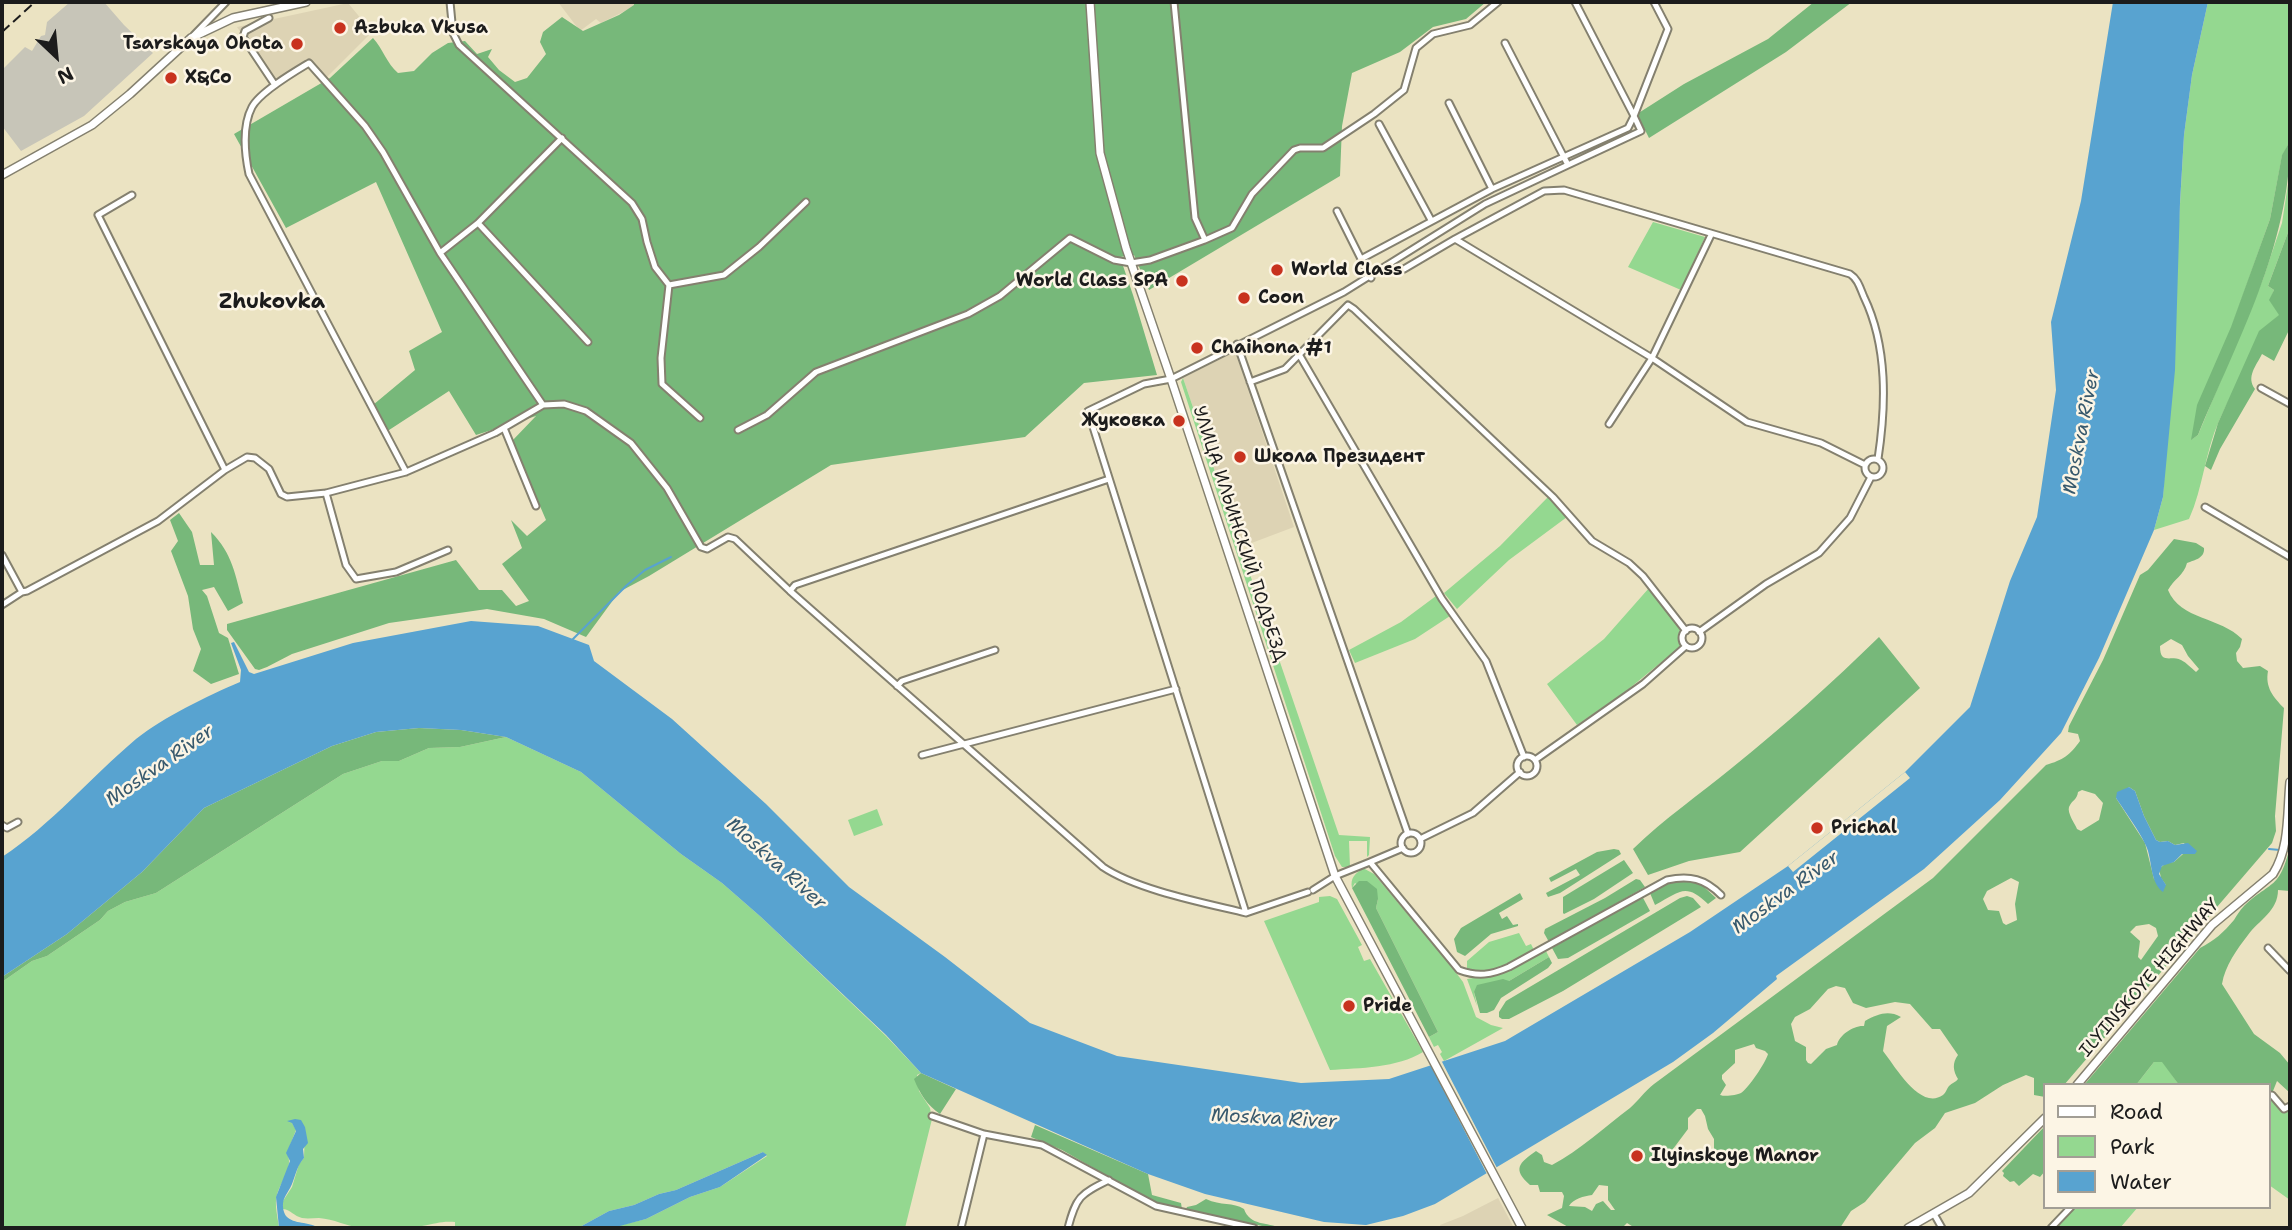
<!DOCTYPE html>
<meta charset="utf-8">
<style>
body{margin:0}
#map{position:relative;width:2292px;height:1230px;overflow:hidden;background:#ebe3c2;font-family:"Shantell Sans",sans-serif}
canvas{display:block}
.frame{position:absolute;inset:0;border:4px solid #1c1c1c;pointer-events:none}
.legend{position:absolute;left:2043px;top:1083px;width:228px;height:126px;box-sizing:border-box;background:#fcf5e5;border:2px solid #a29e95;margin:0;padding:9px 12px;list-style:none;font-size:21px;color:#1c1c1c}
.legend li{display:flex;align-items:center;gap:14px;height:35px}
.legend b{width:35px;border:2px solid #a29e95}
.north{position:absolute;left:21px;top:21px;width:70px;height:70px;-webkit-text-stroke:5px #fcf5e5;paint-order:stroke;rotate:154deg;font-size:19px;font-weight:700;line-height:28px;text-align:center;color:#1c1c1c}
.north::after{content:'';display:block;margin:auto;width:24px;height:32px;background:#1c1c1c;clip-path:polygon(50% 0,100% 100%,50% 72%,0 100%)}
</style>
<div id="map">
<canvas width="2292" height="1230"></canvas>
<div class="frame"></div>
<ul class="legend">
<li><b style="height:9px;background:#fff"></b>Road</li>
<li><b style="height:19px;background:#94d890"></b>Park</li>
<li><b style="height:19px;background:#58a3d0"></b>Water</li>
</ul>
<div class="north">N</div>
</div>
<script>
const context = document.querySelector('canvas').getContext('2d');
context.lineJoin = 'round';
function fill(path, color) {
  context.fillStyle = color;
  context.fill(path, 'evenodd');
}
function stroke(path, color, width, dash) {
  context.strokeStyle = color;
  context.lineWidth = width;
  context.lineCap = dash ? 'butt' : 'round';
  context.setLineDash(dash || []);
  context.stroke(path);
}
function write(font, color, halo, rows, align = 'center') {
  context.font = font + ' "Shantell Sans",sans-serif';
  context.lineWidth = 5;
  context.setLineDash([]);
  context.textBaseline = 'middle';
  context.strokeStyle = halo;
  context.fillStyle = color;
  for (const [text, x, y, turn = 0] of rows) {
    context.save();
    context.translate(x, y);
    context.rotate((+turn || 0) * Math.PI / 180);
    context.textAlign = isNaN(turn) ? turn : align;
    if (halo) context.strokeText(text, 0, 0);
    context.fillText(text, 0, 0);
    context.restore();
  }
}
const built = new Path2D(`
 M558,2h75l2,4 -34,17 -5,-4 -16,12z
 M348,3l24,29 -47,47 -16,-20 -35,23 -37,-55z
 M1235,351l59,176 -53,20 -58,-169z
 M1498,1198l16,30h-73l-1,-3 23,-9z`);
const industrial = new Path2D(`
 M70,2h34l20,23 29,28 -69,63 -63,35 -19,-25v-56l23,-23 7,4 9,-15 4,-1 2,-13z`);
const green = new Path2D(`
 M2208,2h82v139l-8,15 -12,63 -78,220 6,-4 65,-156 19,-56 8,-52v56l-22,59 6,4 -4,10 10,15 -7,6c-18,33 -39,66 -54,100 -14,31 -16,67 -30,98l-35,11 9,-33 21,-362 8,-60z
 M1653,222l52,15 -24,53 -53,-23z
 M1183,378l156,457 31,2 -1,18 -2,2v-16h-18l1,26h-8l-7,-11 -154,-474z
 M1548,497l19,20 -58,43 -52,49 -13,-16 56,-47z
 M1649,588l31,41 -1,9 2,8 -56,46 -48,33 -30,-41 57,-45z
 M1436,596l14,20 -35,23 -60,24 -6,-13 52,-28z
 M506,737l75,35 100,82 41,29 39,34 125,119 35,37 -4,2 2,16 11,17 2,11 -27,109h-296l37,-9 44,-22 30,-10 47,-31 -4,-4 -87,38 -17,4 -25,11 -25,6 -31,17h-123v-6c-15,-1 -19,2 -33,4 -14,3 -46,4 -61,2 -15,-2 -27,-9 -42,-10 -6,0 -11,1 -17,0 -8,-2 -11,-8 -19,-9v-8l9,-14 7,-23 5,-6 1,-31 -17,-5 4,1 4,7 -9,23c7,15 -6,27 -10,42 -3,9 1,23 2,33h-277v-246l30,-21 15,-5 53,-36 8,-9 17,-9 31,-9 187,-119 39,-13h17l30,-13 31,-1z
 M877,809l6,16 -29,11 -6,-16z
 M1363,868l11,6 77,92 12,16 13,35 15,8 12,3 -59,33 -4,-7 2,-2 -4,-7 -4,2 -5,-10 9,-5 -62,-124 2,-9 -23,-16 -3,5c-2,-10 3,-14 11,-20z
 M1330,896l7,3 25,46 -4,2 6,14 6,-2 53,93c-26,16 -63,16 -93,18l-66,-149 55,-19v-5z
 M1519,933l7,13 5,-2 3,6c-17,9 -49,32 -67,18v-7l22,-19z
 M1546,951l3,6 -40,24 -35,11 3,14 -10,-27 37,-6z
 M2154,1062h9l16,23h-43z
 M2273,1091l17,22v87l-21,-15v-93z
 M2075,1207h63l-18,21h-64z`);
const forest = new Path2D(`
 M634,2h852l-20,17 -33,8 -33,25 -48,21 -10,53 -2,50 -191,114 -15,-35 -14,2 13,38 24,80 -73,8 -59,54 -194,28 -182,111 -30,16 -33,45 -42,-18 -57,-10 -98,14 -97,31 -25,13 -8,3 -4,-1 -28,-39v-6l229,-64 23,30h23l14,16 13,-5 -27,-37 20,-16 -11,-28 16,16 19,-16 -34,-79 24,-25 -60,19 -27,-44 -63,41 -13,-27 42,-35 -6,-19 33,-19 -66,-150 -90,46 -52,-94 96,-56 43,-40c10,11 14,26 25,35l16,-2 18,-18 16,-10 17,-2 12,13 15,-5 -4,8 11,13 16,12 12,-4 19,-24 -6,-12 3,-10 19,-15 21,14 36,-16 15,-10z
 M1814,2h38l-66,50 -137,86 -12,-24 47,-30 84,-45z
 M2290,141c0,104 -53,200 -92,294l-7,5 6,-35 34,-78 39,-108 12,-64z
 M2290,227v101l-16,33 -12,-7c-6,12 -16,23 -7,35l-35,60 -9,21 -6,-4 13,-43 41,-92 20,-16 -10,-15 5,-10 -6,-4z
 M179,513l13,19 8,33h14l-3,-33c22,22 24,43 32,71l-15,8 -14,-24 -12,3 5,6 12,37 9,5 11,36 -28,10 -18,-13 8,-22 -8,-20 -5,-33 -17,-45 7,-10 -8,-21z
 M2174,539l22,4 8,5c1,10 -9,12 -17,15 -3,12 -13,16 -19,27 12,30 53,27 74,49l-2,8 -4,6 1,8 6,7 17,-2 8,5c-3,16 5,26 16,37l-9,108 1,15 -4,12 -208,242h-19v12l-11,-2v-17l-8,-3 -23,10 -28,18 -30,10 -10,15 -20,15 -50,59 -14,9 -11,17h-205l-8,-5 -5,5h-52l-23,-13 15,-7 2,-12 -2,-4h-22l-2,-7h-8c-18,-16 -11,-22 6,-34l6,4 2,7 8,3c27,-14 54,-39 78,-57 8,-7 15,-17 24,-24l279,-206 113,-113c17,-5 24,-10 34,-24l-2,-7 -10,-2 1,-6 34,-66 37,-85 8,-5zM2171,639l11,6 6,11 11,13 -3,3c-5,-4 -9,-9 -15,-12 -11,-5 -21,5 -21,-14zM2129,787l6,4 9,25 12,24 4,2 8,-1 7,4 9,-2 7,11h-8l-9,8 -8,1 -7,6 2,9 5,7 -12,-6 -9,-36 -29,-45zM2082,790l13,4 8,9 -4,17 -18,11 -4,-2c-2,-5 -10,-16 -8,-22 3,-7 8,-7 9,-15zM2011,878l8,4 -4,22 2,16 -11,5 -3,-2 -4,-12 -11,-1 -5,-11 4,-8zM2149,924l7,4 2,8 -17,24 -3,-3 2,-16 -10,-9 6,-6zM1836,986l9,2 8,15 13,5 29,-6 15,2 22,25h8l18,26c-6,8 -5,16 0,24 -2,3 -6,4 -9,7 -2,2 -3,7 -6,9 -23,16 -48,-29 -60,-44l4,-25 14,-9c-13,-7 -23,-3 -36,4l-1,5c-10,-1 -25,9 -27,19l-11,4 -15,15 -3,-1 -2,-3v-13l-11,-6 -4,-17 4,-7 15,-8 18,-20zM1754,1044l2,4 9,3 3,3c-2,8 -20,35 -27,39 -4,2 -16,4 -21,2l6,-10 -4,-6v-4l13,-12v-13zM1697,1109h4l4,7 3,13 6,10v13l-11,1 -6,7 -7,3 -17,-14 15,-20v-11zM1599,1185l9,1v14l7,10h-4l-8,-9 -7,3 -4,7 -7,-4 -16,-1c4,-7 15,-10 23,-11z
 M1879,637l41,51 -180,164 -51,9 -41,14 -15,-26c32,-31 66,-54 100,-82 51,-41 99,-84 146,-130z
 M419,728l42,2 45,7 -46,10 -31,1 -30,13h-17l-39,13 -187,119 -31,9 -17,9 -8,9 -53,36 -15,5 -30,21v-5l65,-43 75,-62 62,-64 128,-62 44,-14z
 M2290,847v44l-12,-1c0,21 -19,30 -30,45 -11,14 -23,31 -26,49l32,50 26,19 10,12v28l-13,-12 -4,10 -4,1v-7h-90l-17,-23h-8l-18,23h-52l116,-137c14,-7 24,-16 34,-28 3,-5 6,-10 10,-14 28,-26 35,-16 46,-59z
 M1614,849l5,1 2,4 -61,39 -12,4 -2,-4 34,-18 -4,-6 -25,13 -2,-4 48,-26z
 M1624,860l9,13 -39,26 -30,15 -1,-1v-16z
 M1636,879l4,1 5,7 -96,55 -5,-9 1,-4 60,-31z
 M1684,880l18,5 14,13 -8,6c-23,-22 -28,-12 -53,1l-5,-12 15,-9z
 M1359,881h8l10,8 1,10 -2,9 62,124 -9,5 -77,-149z
 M1520,893l3,6 -24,14 3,6 5,-3 6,9 5,-1v2l-27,8 -26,22 -8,-4 -3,-13 7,-11z
 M1642,896l8,15 -82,47 -10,1 -6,-11z
 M1687,896l6,2 8,9 -138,84 -54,28h-7l-3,-2v-5l7,-11 174,-103z
 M1549,957l3,6 -4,5 -47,30 -7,12 -7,3h-7l-6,-21 3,-7 26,-6 6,2z
 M921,1073l35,16 -16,25c-13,-9 -20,-20 -26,-35z
 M1035,1125l113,49 4,21 29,8 1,6 -29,-7 -91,-52 -31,-13z
 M2045,1126v45l-5,6 -7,-3 -14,12 -5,-5 -4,1 -7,-6 1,-3 -2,-2z
 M1206,1199c15,7 27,3 38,10 6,17 23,13 37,19h-10l-85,-19 1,-2 9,-2z`);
const water = new Path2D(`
 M2113,2h95l-16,73 -8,60 -4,68 -5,167 -12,127 -9,33 -55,128 -38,75 -61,67 -76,69 -148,107 1,3 -64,54 -40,29 -238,142 -32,12 -37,9 -42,-3 -119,-28 -57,-20 -227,-101 -35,-38 -125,-118 -39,-34 -41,-29 -100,-82 -75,-35 -45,-7 -42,-2 -43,4 -44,14 -128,62 -62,64 -75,62 -65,43v-120c50,-33 88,-79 134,-118 28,-22 71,-43 104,-57l1,-12 -10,-27 3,-1 15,30 5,2 99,-31 118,-22 67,5 51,19 5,16 78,58 94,85 83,83 96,70 85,66 87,33 184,27 88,-4 116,-38 185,-109 98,-66 117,-94 65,-65 40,-126 27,-64 19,-127 -5,-68 30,-121z
 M2129,787l6,4 9,25 12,24 4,2 8,-1 7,4 13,-2 9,8 -2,3h-13l-8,8 -12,4 -3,8 7,11 -3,7c-12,-9 -11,-27 -15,-41 -3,-12 -24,-41 -32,-53l1,-6z
 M295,1119l6,1 4,7 3,16 -5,6 1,9c-7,8 -8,16 -12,26 -2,5 -6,10 -8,15 -2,5 -1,13 2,17 8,9 23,5 32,12h-39l-3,-31 14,-36 -4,-8 10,-22 -4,-8 -5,-2z
 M763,1152l4,3 -47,32 -30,10 -44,22 -30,8 -38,1 31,-17 25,-6 25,-11 17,-4z`);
const pier = new Path2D(`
 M1905,772l5,6 -117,94 -5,-6z
 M1440,1058l58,112 -10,6 -59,-114z`);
const stream = new Path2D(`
 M571,641l56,-56 18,-15 26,-13
 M2269,849l11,1
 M2287,851h3`);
const street = new Path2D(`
 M450,2l3,31 6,12 173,158 10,16 5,23 8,25 14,18 -8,73 1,26 38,34
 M1174,2l21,216 10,22
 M1575,2l59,114 34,-87 -14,-27
 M269,18l-24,13 -2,6 32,48
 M194,35l32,-33
 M1449,103l43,86
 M1379,124l52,96
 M562,138l-84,85 110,119
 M1568,165l73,-34 -7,-15
 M132,195l-34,20 127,255
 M1337,211l24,48 131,-70 136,-61 6,-12
 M1455,239l89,-48 20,-1 286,84c8,5 10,14 14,23 24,50 22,109 14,162
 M440,253l38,-30
 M1361,259l10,19
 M1404,269l51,-30 197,119 95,64 74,21 44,22
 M669,285l55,-10 35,-28 47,-45
 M1237,344l171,490
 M1300,356l142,243 44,62 38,96
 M1250,382l35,-13 63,-64 6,4 199,188 39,44 37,22 14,13 43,55
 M2261,388l29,16
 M1609,424l43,-66 59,-123
 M504,428l32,78
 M738,430l29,-15 49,-43 152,-58 32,-18 70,-58 44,22 17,3 19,-3 55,-20 27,-12 20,-34 42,-44 6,-2h23l51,-34 30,-24 12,-42 17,-14 37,-9 28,-23
 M1865 468a9 9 0 1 1 18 0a9 9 0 1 1-18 0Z
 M406,472l-157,-298c-4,-19 -7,-48 3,-67 8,-15 42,-35 57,-44l56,63 18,26 57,101 103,152 21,-1 22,7 45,32 36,45 34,59 6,2 21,-12 7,2 55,52 5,-6 314,-106
 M326,493l20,72 10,14 40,-7 52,-22
 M2205,507l85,50
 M2,555l20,37
 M790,591l313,276c34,23 102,36 143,46
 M2,605l20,-13 5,-1 131,-70 67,-51 22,-13 8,1 14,11 12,25 6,3 39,-4 80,-21 89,-39 48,-28
 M1682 638a10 10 0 1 1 20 0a10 10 0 1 1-20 0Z
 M1699,632l67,-48 53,-31 31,-35 21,-41
 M897,686l5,-5 93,-31
 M922,755l254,-66
 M1517 766a10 10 0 1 1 20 0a10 10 0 1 1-20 0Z
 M1535,760l108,-76 43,-38
 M2,825l5,3 11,-6
 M1401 843a10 10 0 1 1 20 0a10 10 0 1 1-20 0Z
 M1420,839l53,-26 47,-41
 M1370,862l33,-14
 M1313,890l22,-14 35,-14 89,108c19,7 32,5 50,-3l158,-87c23,-5 38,-1 54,15
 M1308,892l-62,21 -158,-502 56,-27 27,-5 173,-87 141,-88 83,-39 -63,-122
 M2268,948l22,23
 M2269,1095h3l12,14 6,-3
 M932,1116l52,18 58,11 114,61 98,22
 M1934,1214l8,14
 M961,1228l23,-94
 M1068,1228c8,-31 12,-34 41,-48
 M2051,1228l20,-21`);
const secondary = new Path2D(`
 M1090,2l10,151 26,95 45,131 164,497 187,352
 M2,175l90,-50 38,-31 61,-56 42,-20 73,-16
 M2077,1085l135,-160 61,-51c17,-27 14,-61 17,-92
 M1908,1228l61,-35 76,-75`);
const rail = new Path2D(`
 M2,32l33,-30`);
const markers = [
 [340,28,7,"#c8321e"],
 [297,44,7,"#c8321e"],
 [171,78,7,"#c8321e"],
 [1277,270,7,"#c8321e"],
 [1182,281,7,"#c8321e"],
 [1244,298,7,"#c8321e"],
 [1197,348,7,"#c8321e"],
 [1179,421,7,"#c8321e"],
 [1240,457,7,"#c8321e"],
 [1817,828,7,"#c8321e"],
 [1349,1006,7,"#c8321e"],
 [1637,1156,7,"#c8321e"]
];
const poiNames = [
 ["Azbuka Vkusa",354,28],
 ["Tsarskaya Ohota",283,44,"right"],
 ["X&Co",185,78],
 ["World Class",1291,270],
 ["World Class SPA",1168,281,"right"],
 ["Coon",1258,298],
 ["Chaihona #1",1211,348],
 ["Жуковка",1165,421,"right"],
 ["Школа Президент",1254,457],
 ["Prichal",1831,828],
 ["Pride",1363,1006],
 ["Ilyinskoye Manor",1651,1156]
];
const streetNames = [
 ["УЛИЦА ИЛЬИНСКИЙ ПОДЪЕЗД",1239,534,72],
 ["ILYINSKOYE HIGHWAY",2150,978,-49]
];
const waterNames = [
 ["Moskva River",2082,432,-79],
 ["Moskva River",160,766,-35],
 ["Moskva River",776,864,42],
 ["Moskva River",1786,893,-36],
 ["Moskva River",1274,1119,3]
];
const quarterNames = [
 ["Zhukovka",272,303]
];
fill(built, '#ddd3b4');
fill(industrial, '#c7c5b8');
fill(green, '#94d890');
fill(forest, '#77b87a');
fill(water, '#58a3d0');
fill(pier, '#ebe3c2');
stroke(stream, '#58a3d0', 2);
stroke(street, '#84806f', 9);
stroke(secondary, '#84806f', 10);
stroke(street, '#fff', 5);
stroke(secondary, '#fff', 7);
stroke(rail, '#1c1c1c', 2, [10, 5]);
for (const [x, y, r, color] of markers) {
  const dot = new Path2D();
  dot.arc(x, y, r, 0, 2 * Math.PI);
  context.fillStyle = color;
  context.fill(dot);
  stroke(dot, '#fcf5e5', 2.5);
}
write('bold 18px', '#1c1c1c', '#fcf5e5', poiNames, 'left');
write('18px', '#1c1c1c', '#fcf5e5', streetNames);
write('italic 19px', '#37596d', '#fcf5e5', waterNames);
write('bold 21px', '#1c1c1c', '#fcf5e5', quarterNames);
</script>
